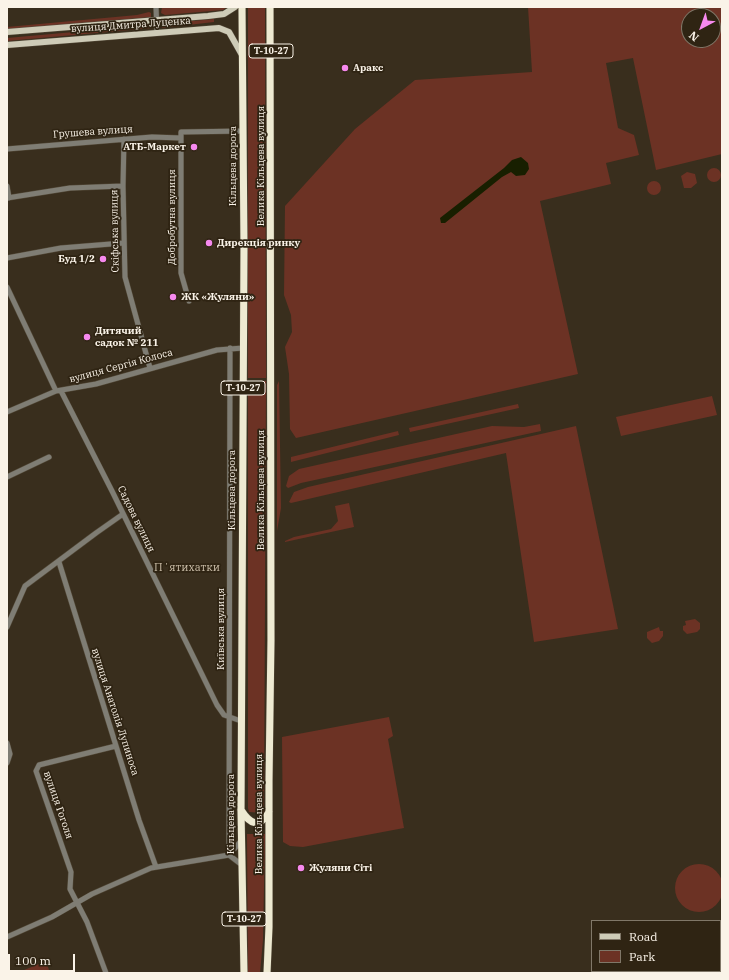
<!DOCTYPE html>
<meta charset="utf-8">
<style>
body{margin:0}
#map{position:relative;width:729px;height:980px;overflow:hidden;background:#392e1d;font-family:"IBM Plex Serif",serif}
canvas{display:block}
.frame{position:absolute;inset:0;border:8px solid #faf3e8;pointer-events:none}
.legend{position:absolute;left:591px;top:920px;width:130px;height:52px;box-sizing:border-box;background:#2f2413;border:1px solid #807768;margin:0;padding:5px 7px;list-style:none;font-size:12px;color:#faf3e8}
.legend li{display:flex;align-items:center;gap:8px;height:20px}
.legend b{width:20px;border:1px solid #807768}
.north{position:absolute;left:681px;top:8px;width:40px;height:40px;box-sizing:border-box;background:#2f2413;border:1px solid #807768;border-radius:50%;rotate:221deg;font-size:11px;font-weight:700;line-height:16px;text-align:center;color:#faf3e8}
.north::after{content:'';display:block;margin:auto;width:14px;height:18px;background:#f689ee;clip-path:polygon(50% 0,100% 100%,50% 72%,0 100%)}
.scale{position:absolute;left:8px;top:954px;width:67px;height:18px;box-sizing:border-box;border:2px solid #faf3e8;border-top:0;padding-left:5px;font-size:12px;line-height:14px;white-space:nowrap;color:#faf3e8;-webkit-text-stroke:3px #2f2413;paint-order:stroke}
</style>
<div id="map">
<canvas width="729" height="980"></canvas>
<div class="frame"></div>
<ul class="legend">
<li><b style="height:5px;background:#cecbb7"></b>Road</li>
<li><b style="height:11px;background:#6c3224"></b>Park</li>
</ul>
<div class="north">N</div>
<div class="scale">100 m</div>
</div>
<script>
const context = document.querySelector('canvas').getContext('2d');
context.lineJoin = 'round';
function fill(path, color) {
  context.fillStyle = color;
  context.fill(path, 'evenodd');
}
function stroke(path, color, width, dash) {
  context.strokeStyle = color;
  context.lineWidth = width;
  context.lineCap = dash ? 'butt' : 'round';
  context.setLineDash(dash || []);
  context.stroke(path);
}
function write(font, color, halo, rows, align = 'center') {
  context.font = font + ' "IBM Plex Serif",serif';
  context.lineWidth = 3.5;
  context.setLineDash([]);
  context.textBaseline = 'middle';
  context.strokeStyle = halo;
  context.fillStyle = color;
  for (const [text, x, y, turn = 0] of rows) {
    context.save();
    context.translate(x, y);
    context.rotate((+turn || 0) * Math.PI / 180);
    context.textAlign = isNaN(turn) ? turn : align;
    if (halo) context.strokeText(text, 0, 0);
    context.fillText(text, 0, 0);
    context.restore();
  }
}
const green = new Path2D(`
 M162,7h65l-4,3 -58,5 -4,-2z
 M248,7h17l1,371h-18z
 M528,7h194v147l-66,16 -23,-112 -27,5 12,65 16,7 5,20 -33,8 5,21 -71,17 38,173 -282,64 -6,-9 -1,-55 -4,-27 7,-15 -1,-17 -7,-20 1,-89 70,-77 60,-49 117,-8zM689,16h24v24h-24z
 M149,12l2,1v4l-144,13v-3l130,-12z
 M214,19v3l-52,6 -1,-4z
 M152,25v3l-145,13v-3z
 M707 175a7 7 0 1 1 14 0a7 7 0 1 1-14 0Z
 M687,172l8,2 2,9 -6,5h-7l-3,-12z
 M647 188a7 7 0 1 1 14 0a7 7 0 1 1-14 0Z
 M248,381h18l-2,432 -15,-1 -1,-4z
 M279,381l2,127 -4,23v-146z
 M712,396l5,19 -96,21 -5,-19z
 M518,404l1,4 -109,24 -1,-4z
 M540,424l1,7 -240,52 -13,5 -2,-2 3,-10 10,-7 193,-43 32,1z
 M576,426l42,203 -84,13 -28,-189 -215,50 -2,-1 5,-10 14,-5z
 M398,431l1,4 -108,27v-5z
 M349,503l5,24 -69,15v-1l9,-4 37,-8 7,-8 -3,-15z
 M695,619l5,4v6l-3,3 -10,2 -4,-4v-4l3,-1 -1,-4z
 M659,627l1,4h3v5l-4,5 -7,2 -5,-5v-6z
 M389,717l4,19 -5,3 16,89 -101,19 -13,-1 -7,-4 -1,-105z
 M247,834h18l-2,106 -3,33h-12z
 M675 888a24 24 0 1 1 48 0a24 24 0 1 1-48 0Z
 M46,961l4,12h-33z`);
const water = new Path2D(`
 M521,157l7,6 1,6 -4,6 -9,1 -5,-4 -9,5 -57,46h-4l-1,-5 64,-50 8,-8z`);
const minor = new Path2D(`
 M156,7l1,25
 M124,139l-1,47 2,91 25,91
 M7,149l145,-12 29,1
 M7,186l2,12
 M7,198l63,-10 53,-2
 M7,258l54,-10 62,-5
 M7,287l49,104
 M189,301l-8,-28v-141l62,-1
 M61,391l51,100 105,214 7,10 17,6
 M7,412l49,-21 40,-7 121,-34 26,-2
 M7,477l42,-20
 M59,562l80,258 17,47
 M7,627l18,-41 71,-53 27,-19
 M7,743l3,11 -3,9
 M229,855l1,-507
 M229,855l13,10
 M7,937l45,-20 40,-23 59,-26 78,-13 12,-14
 M106,973l-19,-51 -17,-33 1,-17 -35,-101 3,-6 4,-1 73,-18`);
const major = new Path2D(`
 M7,32l201,-16 16,-2 11,-7
 M7,45l212,-17 10,4 13,23`);
const highway = new Path2D(`
 M242,7l2,240 -3,563 3,163
 M241,810c9,14 18,19 28,2
 M267,973l2,-46v-146l2,-141 -1,-633`);
const markers = [
 [345,68,4,"#f689ee"],
 [194,147,4,"#f689ee"],
 [209,243,4,"#f689ee"],
 [103,259,4,"#f689ee"],
 [173,297,4,"#f689ee"],
 [87,337,4,"#f689ee"],
 [301,868,4,"#f689ee"]
];
const shields = [
 [271,51,44],
 [243,388,44],
 [244,919,44]
];
const shieldNames = [
 ["Т-10-27",271,51],
 ["Т-10-27",243,388],
 ["Т-10-27",244,919]
];
const streetNames = [
 ["вулиця Дмитра Луценка",131,25,-4],
 ["Грушева вулиця",93,132,-4],
 ["Кільцева дорога",233,166,-90],
 ["Велика Кільцева вулиця",261,166,-90],
 ["Добробутна вулиця",172,217,-90],
 ["Скіфська вулиця",115,231,-91],
 ["вулиця Сергія Колоса",121,366,-15],
 ["Кільцева дорога",232,490,-90],
 ["Велика Кільцева вулиця",261,490,-90],
 ["Садова вулиця",136,519,64],
 ["Київська вулиця",221,629,-90],
 ["вулиця Анатолія Лупиноса",115,712,72],
 ["вулиця Гоголя",58,805,71],
 ["Кільцева дорога",231,814,-90],
 ["Велика Кільцева вулиця",259,814,-90]
];
const poiNames = [
 ["Аракс",353,68],
 ["АТБ-Маркет",186,147,"right"],
 ["Дирекція ринку",217,243],
 ["Буд 1/2",95,259,"right"],
 ["ЖК «Жуляни»",181,297],
 ["Дитячий",95,331],
 ["садок № 211",95,343],
 ["Жуляни Сіті",309,868]
];
const neighbourhoodNames = [
 ["Пʼятихатки",187,568]
];
fill(green, '#6c3224');
fill(water, '#181f00');
stroke(minor, '#544a39', 6);
stroke(major, '#544a39', 7);
stroke(highway, '#544a39', 8);
stroke(minor, '#7f7d74', 5);
stroke(major, '#cecbb7', 6);
stroke(highway, '#eeead2', 7);
for (const [x, y, r, color] of markers) {
  const dot = new Path2D();
  dot.arc(x, y, r, 0, 2 * Math.PI);
  context.fillStyle = color;
  context.fill(dot);
  stroke(dot, '#2f2413', 1.5);
}
for (const [x, y, w] of shields) {
  const box = new Path2D();
  box.roundRect(x - w / 2, y - 7, w, 14, 3);
  context.fillStyle = '#2f2413';
  context.fill(box);
  stroke(box, '#faf3e8', 1);
}
write('bold 9px', '#faf3e8', null, shieldNames);
write('10px', '#faf3e8', '#2f2413', streetNames);
write('bold 10px', '#faf3e8', '#2f2413', poiNames, 'left');
write('11px', '#ccbfaa', '#2f2413', neighbourhoodNames);
</script>
